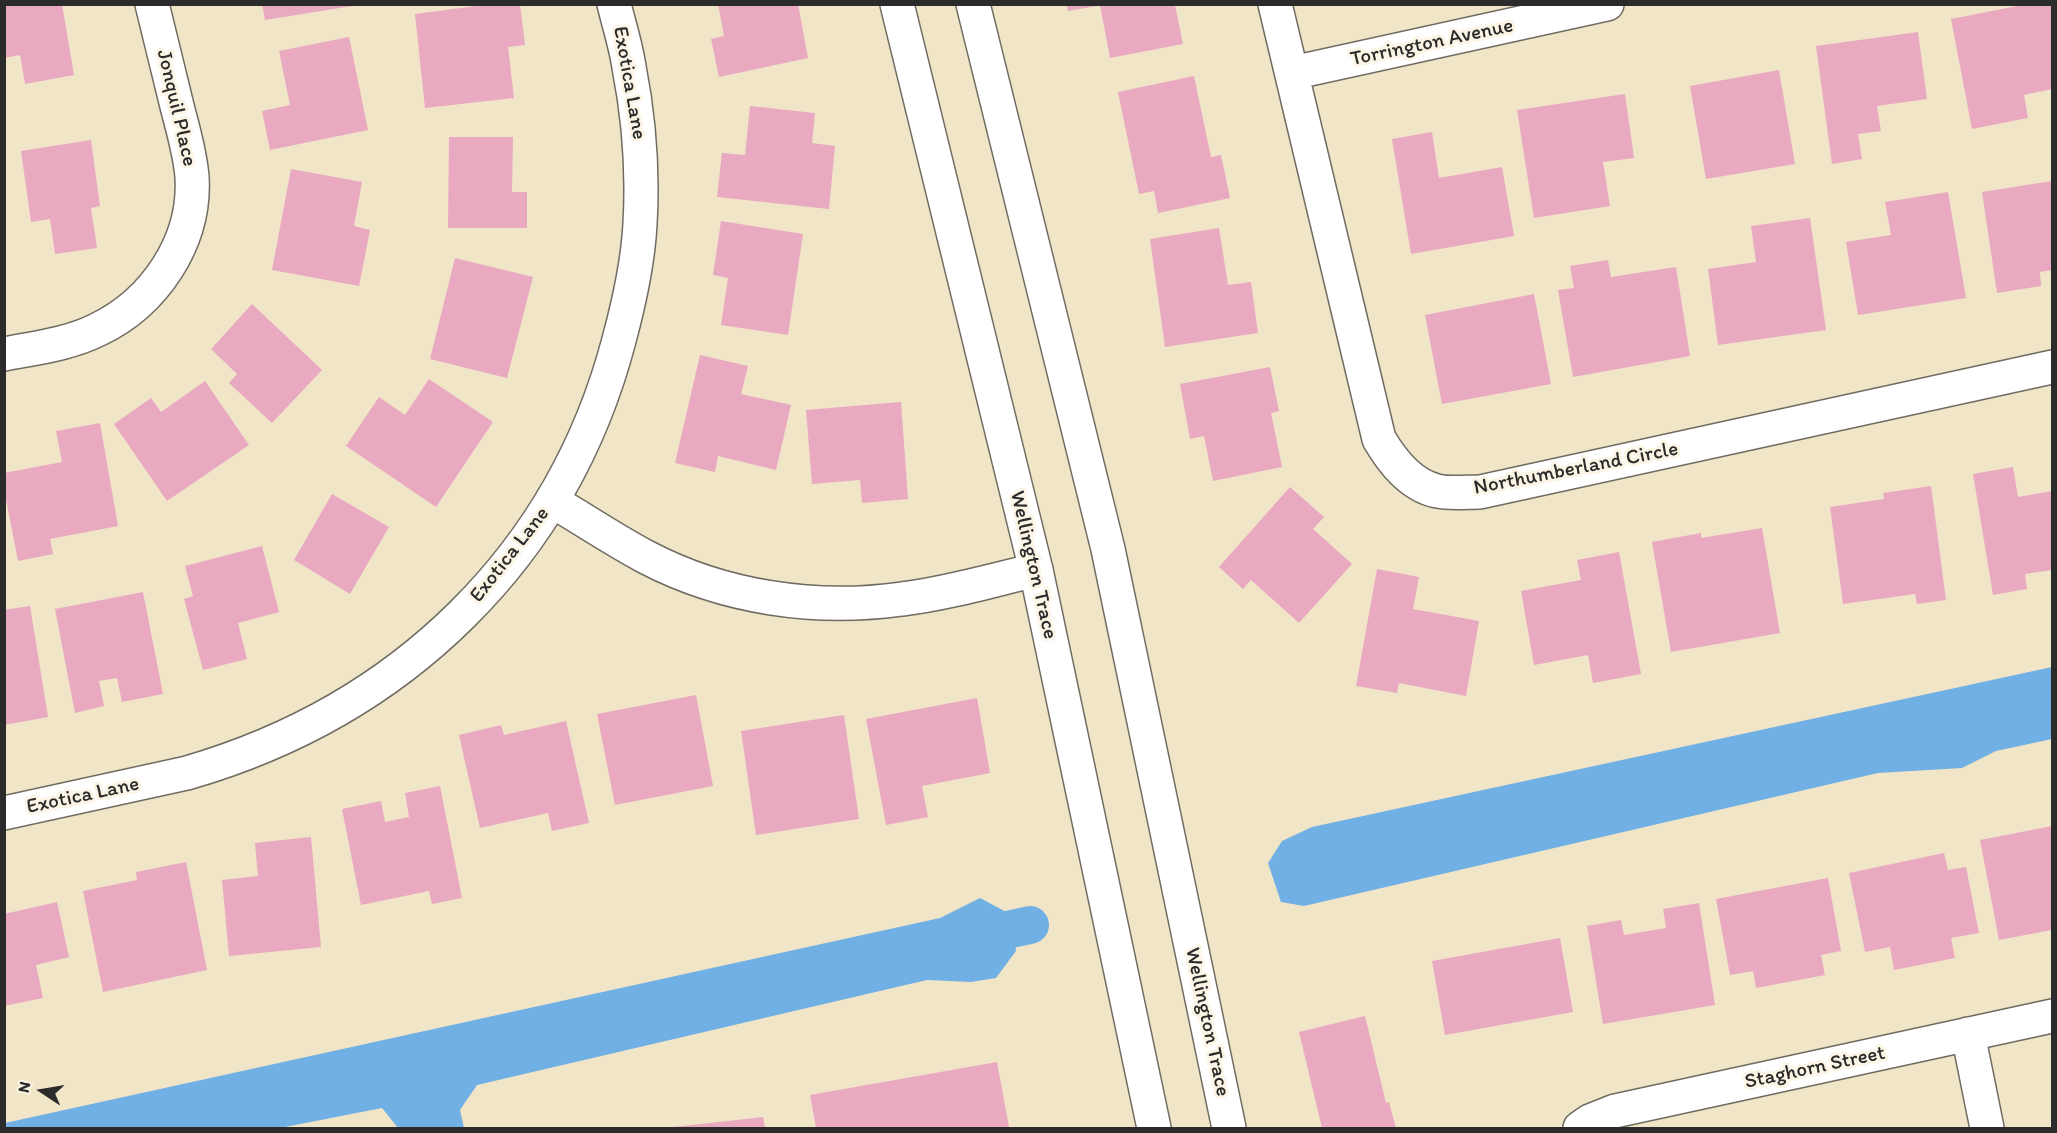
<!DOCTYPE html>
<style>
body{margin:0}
#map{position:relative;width:2057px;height:1133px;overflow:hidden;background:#f1e5c8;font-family:Itim,sans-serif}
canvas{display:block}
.frame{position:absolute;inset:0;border:6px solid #2b2b2b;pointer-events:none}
.north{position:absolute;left:12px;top:1061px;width:60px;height:60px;-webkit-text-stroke:4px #fcf5e5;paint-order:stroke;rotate:282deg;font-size:16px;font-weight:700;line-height:24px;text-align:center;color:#2b2b2b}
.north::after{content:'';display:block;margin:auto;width:21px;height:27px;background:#2b2b2b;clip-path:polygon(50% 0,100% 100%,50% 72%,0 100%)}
</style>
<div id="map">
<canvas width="2057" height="1133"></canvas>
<div class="frame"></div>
<div class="north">N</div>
</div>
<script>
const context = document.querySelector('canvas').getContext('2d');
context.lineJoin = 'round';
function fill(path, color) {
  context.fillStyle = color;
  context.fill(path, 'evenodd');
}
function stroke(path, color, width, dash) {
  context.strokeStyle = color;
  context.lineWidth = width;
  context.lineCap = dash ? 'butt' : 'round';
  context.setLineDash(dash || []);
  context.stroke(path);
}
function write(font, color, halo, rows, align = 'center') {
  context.font = font + ' Itim,sans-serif';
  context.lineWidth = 6;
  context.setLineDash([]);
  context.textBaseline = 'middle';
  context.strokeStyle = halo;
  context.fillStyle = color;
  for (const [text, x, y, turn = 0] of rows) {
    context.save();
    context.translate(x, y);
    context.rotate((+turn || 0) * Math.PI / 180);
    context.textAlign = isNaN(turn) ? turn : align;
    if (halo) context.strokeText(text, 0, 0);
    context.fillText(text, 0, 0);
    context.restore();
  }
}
const water = new Path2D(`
 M2052,667v72l-56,12 -34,17 -84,5 -574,133 -23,-4 -13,-39 14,-22 30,-14z
 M980,898l30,16 6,37 -20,27 -25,4 -44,-2 -450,105 -17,25 4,18h-66l-16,-20 -102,20h-275v-5l935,-205z`);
const canal = new Path2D(`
 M961,940l69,-15`);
const building = new Path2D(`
 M4,4h58l12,71 -49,9 -5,-29 -16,3z
 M262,4h90v2l-87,14z
 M491,4h29l5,41 -17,2 6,51 -89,10 -10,-94z
 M718,4h80l10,54 -89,19 -8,-38 13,-3z
 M1067,4h30v2l-29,5z
 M2027,4h25v85l-28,6 4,23 -56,11 -21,-110z
 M1100,5h75l8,39 -73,14z
 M1918,32l9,67 -50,7 4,25 -23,3 4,25 -30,5 -16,-118z
 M349,37l19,93 -98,20 -8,-39 28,-6 -11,-54z
 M1779,70l16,94 -89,15 -16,-93z
 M1194,76l17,81 10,-2 9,43 -72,15 -4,-22 -15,3 -21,-102z
 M1625,94l9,64 -31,4 7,44 -76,12 -17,-108z
 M750,106l65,7 -3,30 23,3 -6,63 -112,-12 5,-44 23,2z
 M1432,132l7,46 63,-11 12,69 -103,18 -19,-115z
 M449,137h64l-1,55h15v36h-79z
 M91,140l9,66 -9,2 6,40 -42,6 -5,-35 -19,3 -10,-71z
 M291,169l71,13 -8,44 16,4 -11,56 -87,-16z
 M2052,181v89l-12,2 1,14 -44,7 -15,-101z
 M1948,192l18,106 -108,17 -12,-73 45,-7 -6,-33z
 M1810,218l16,112 -108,15 -10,-76 48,-7 -5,-36z
 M721,221l82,13 -15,101 -67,-10 7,-47 -15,-3z
 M1219,228l9,57 23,-3 7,51 -93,14 -15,-108z
 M455,258l78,19 -26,101 -77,-19z
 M1608,260l3,17 65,-10 14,89 -117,21 -15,-87 16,-2 -4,-22z
 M1534,294l17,90 -109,20 -17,-89z
 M252,304l70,66 -50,53 -43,-40 8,-9 -26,-25z
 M700,355l48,11 -7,28 50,11 -15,65 -58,-14 -3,16 -40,-9z
 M1270,367l9,44 -8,2 11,54 -69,14 -9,-45 -14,3 -10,-55z
 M429,379l64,43 -57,85 -90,-61 33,-49 26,18z
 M205,381l44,64 -82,56 -53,-77 37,-26 10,14z
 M901,402l7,97 -46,4 -2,-23 -48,4 -6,-74z
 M100,423l18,103 -68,13 3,15 -35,7 -14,-72v-16l58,-11 -6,-31z
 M2013,467l5,30 34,-6v79l-27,4 2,15 -34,6 -20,-121z
 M1931,486l15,114 -29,4 -2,-10 -72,10 -13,-97 54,-8 -1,-6z
 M1290,487l34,30 -11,12 39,35 -53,59 -48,-43 -8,9 -24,-22z
 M332,494l57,33 -39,67 -56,-34z
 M1762,528l18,105 -109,19 -19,-110 49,-9v5z
 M262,546l17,66 -41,11 9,36 -44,11 -19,-71 9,-3 -8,-30z
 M1619,552l22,122 -48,9 -5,-28 -54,10 -13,-74 60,-11 -4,-20z
 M1377,569l42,8 -6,32 66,12 -13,75 -67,-13 -2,10 -41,-7z
 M143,592l20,102 -41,8 -5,-24 -18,3 5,25 -29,7 -20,-104z
 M30,606l18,111 -44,8v-115z
 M696,695l17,91 -98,19 -18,-91z
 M977,698l13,75 -68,13 6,31 -42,8 -20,-106z
 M844,715l15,104 -103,16 -15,-104z
 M566,721l23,102 -37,8 -4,-18 -68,15 -21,-93 42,-10 3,10z
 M440,786l22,112 -30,6 -3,-13 -68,14 -19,-96 39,-8 4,21 24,-5 -4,-24z
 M2052,826v104l-53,10 -19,-100z
 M311,837l10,110 -92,9 -7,-76 36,-4 -3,-33z
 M1944,853l4,17 18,-3 13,66 -28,5 4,20 -61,12 -4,-23 -25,5 -16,-79z
 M186,862l21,108 -104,22 -20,-101 54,-11 -1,-8z
 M1828,878l13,73 -20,4 4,20 -69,13 -3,-17 -23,4 -14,-76z
 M57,902l12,55 -33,8 7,33 -39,8v-92z
 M1699,903l16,102 -112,19 -16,-98 34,-6 3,15 42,-7 -3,-19z
 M1560,938l13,74 -128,23 -13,-74z
 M1365,1016l21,87 3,-1 7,26h-74l-23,-96z
 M997,1062l12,65 -9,1h-184l-6,-33z
 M763,1117l2,11h-91v-1z`);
const street = new Path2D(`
 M1275,4l104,435c13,22 31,46 58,52 13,3 29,1 43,1l572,-125
 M1292,73l315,-69
 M4,354c31,-6 65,-10 93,-24 57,-27 99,-88 95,-153 -2,-26 -10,-50 -16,-75 -8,-33 -16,-65 -24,-98
 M552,501c31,18 62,39 94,56 78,41 170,54 256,42 43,-5 91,-19 134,-29
 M4,813l183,-40c214,-62 375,-216 432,-433 10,-37 19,-77 21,-116 3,-52 -1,-106 -11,-157 -3,-21 -10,-42 -15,-63
 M1968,1034l19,94
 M1580,1128l10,-7 25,-10 437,-95`);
const secondary = new Path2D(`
 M897,4l139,566 118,558
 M973,4l135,545 121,579`);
const streetNames = [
 ["Torrington Avenue",1432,43,-12],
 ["Exotica Lane",629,83,80],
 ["Jonquil Place",176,108,77],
 ["Northumberland Circle",1576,469,-11],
 ["Exotica Lane",510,555,-52],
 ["Wellington Trace",1033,565,77],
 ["Exotica Lane",83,796,-12],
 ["Wellington Trace",1207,1022,78],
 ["Staghorn Street",1815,1068,-12]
];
fill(water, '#71b0e4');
stroke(canal, '#71b0e4', 38);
fill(building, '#e8a9c1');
stroke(street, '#706c62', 36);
stroke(secondary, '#706c62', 36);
stroke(street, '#fff', 33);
stroke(secondary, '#fff', 33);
write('21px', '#2b2b2b', '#fcf5e5', streetNames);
</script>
